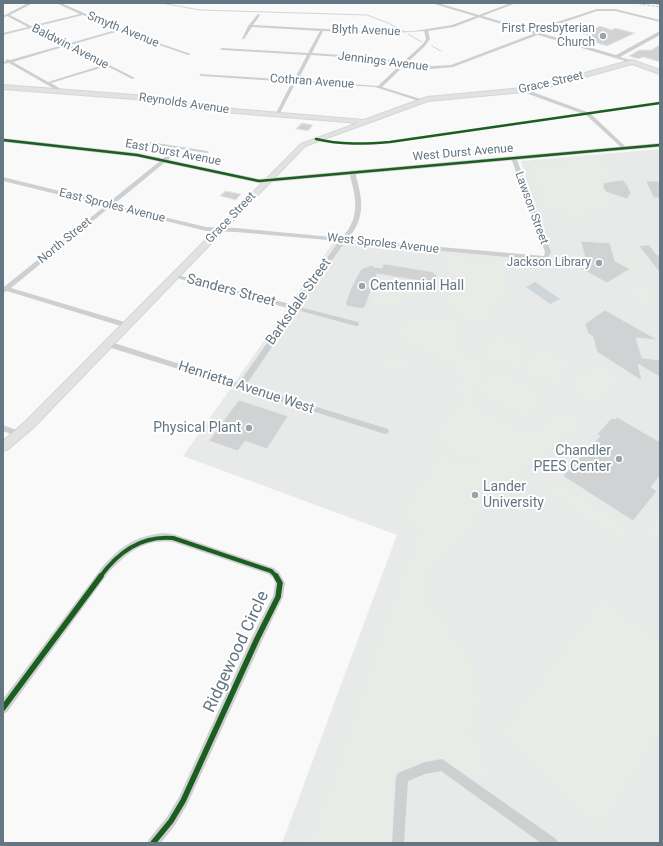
<!DOCTYPE html>
<style>
body{margin:0}
#map{position:relative;width:663px;height:846px;overflow:hidden;background:#f9f9f9;font-family:Roboto,sans-serif}
canvas{display:block}
.frame{position:absolute;inset:0;border:4px solid #657683;pointer-events:none}
</style>
<div id="map">
<canvas width="663" height="846"></canvas>
<div class="frame"></div>
</div>
<script>
const context = document.querySelector('canvas').getContext('2d');
context.lineJoin = 'round';
function fill(path, color) {
  context.fillStyle = color;
  context.fill(path, 'evenodd');
}
function stroke(path, color, width, dash) {
  context.strokeStyle = color;
  context.lineWidth = width;
  context.lineCap = dash ? 'butt' : 'round';
  context.setLineDash(dash || []);
  context.stroke(path);
}
function write(font, color, halo, rows, align = 'center') {
  context.font = font + ' Roboto,sans-serif';
  context.lineWidth = 4;
  context.setLineDash([]);
  context.textBaseline = 'middle';
  context.strokeStyle = halo;
  context.fillStyle = color;
  for (const [text, x, y, turn = 0] of rows) {
    context.save();
    context.translate(x, y);
    context.rotate((+turn || 0) * Math.PI / 180);
    context.textAlign = isNaN(turn) ? turn : align;
    if (halo) context.strokeText(text, 0, 0);
    context.fillText(text, 0, 0);
    context.restore();
  }
}
const built = new Path2D(`
 M660,149v694h-378l115,-308 -214,-79 152,-216 206,19 8,-5 -28,-93z`);
const green = new Path2D(`
 M595,159l16,16 8,5 -17,3 2,9 17,7c-6,11 -21,10 -31,14 -4,1 -8,4 -12,6l-32,-9 -16,-46z
 M625,253h7l11,13 -4,4 -7,-1 -6,-4 3,-3z
 M446,255l56,5 4,5c-4,12 -5,21 5,30l-2,5h-9l-9,6 2,8 -7,6 -16,1 -24,-13 -2,-16 5,-22 -4,-6z
 M394,280l29,5 2,3 -11,10 -7,4 -19,-18z
 M386,285l18,18 -22,4 -4,-1 -6,-7 5,-13z
 M642,285l8,6 -2,5 5,13 -10,-1 -7,-4 -5,-18z
 M563,314l8,3 12,1 -3,6 -5,1 -5,-5 -28,-3c7,-3 14,-1 21,-3z
 M418,315c16,0 31,2 45,10l-5,22 3,7 16,4 12,8 -17,31c14,18 40,30 62,34 18,-18 18,-21 45,-14 -1,15 -9,20 -22,22 -10,16 -12,24 -32,27l-3,18 -22,9 -27,29 -13,20 -35,35 1,24 43,51 4,26 8,20 -12,36 11,12 11,34 -18,-4 -32,-18 -30,3 -19,10v72h-82l109,-316 -15,-6v-12l9,-11 1,-8 11,-11 2,-9 11,-18 34,13 6,-3 -16,-4 -23,-15 1,-14 6,-17 15,-6 -5,-20 4,-7 -5,-11 -26,-16 -10,-5 -15,-2 -9,-13z
 M522,327l9,1 3,5 22,9 5,-2 8,3 7,7c-16,-2 -47,-10 -54,-23z
 M494,334l36,13 -13,23 -38,-14z
 M534,348l38,13 -12,25 -40,-15z
 M388,355l27,8 -6,12 -28,-9z
 M600,365l8,3c2,7 7,9 11,16l-17,17 -21,-2 -8,-10 -1,-11 12,-4z
 M491,370l54,21 -14,27 -56,-23z
 M564,485l14,11 11,3 6,7 12,6 7,8 15,8 -9,11 -9,-7 -25,-13 -14,-10 -10,-10 -16,-6 4,-6z
 M660,512v27l-15,-7z
 M602,598l58,43v90l-58,98 -103,-95z`);
const water = new Path2D(`
 M535,282l25,17 -10,5 -24,-17z`);
const stream = new Path2D(`
 M161,3l39,7 167,5 21,8 17,9
 M408,34l14,8
 M432,46l9,5`);
const building = new Path2D(`
 M600,26l12,4 3,-2 20,5 -28,13 -20,-6h2l-2,-3 3,-1 -6,-2z
 M660,45v17l-17,-5 -5,2 -9,-3 10,-6h12z
 M302,123l11,2 -5,6 -12,-2z
 M623,180l5,6 3,7 -4,6 -21,-7 -3,-5 1,-4z
 M646,181h14v17h-6z
 M226,191l15,3 -5,6 -16,-4z
 M581,241l29,2 5,18 15,8 -23,14 -32,-18 10,-6z
 M649,245l8,10h3v18l-21,-27z
 M386,264l48,8v2h3l-3,9 -57,-9 -12,33h-1l-1,2 -17,-3 1,-2h-2l8,-20 8,-15 11,-4 2,2 8,1 1,-3z
 M605,310l53,30 -22,-2 6,20 18,2v17l-22,-13 4,17 -45,-29 -4,-15 -5,-4 -3,-9z
 M239,400l49,16 -21,33 -22,-8 -7,10 -29,-10z
 M617,417l43,25v34l-9,11 6,4 -24,30 -70,-45 37,-40 -3,-2 15,-16 3,1z`);
const minor = new Path2D(`
 M28,3h5l-23,12 21,11 49,-12 -24,-11h5l71,31 59,20 -3,1 -69,-24 -49,14 65,33 -3,1 -25,-13 -56,17 13,8 -4,1 -51,-29 -6,1v-2l3,-1v-2l4,1 53,-15 -32,-17 -28,7v-2l25,-6 -21,-11 -4,2v-2zM83,15l33,15 -49,14 -33,-17zM66,46l37,19 -55,17 -35,-20z
 M511,3h5l-62,24 -26,4 2,8 -5,7 -18,17 25,3 19,-1 82,-31 24,-12 40,-13h18l45,11v2l-45,-11h-18l-38,13 -24,12 -82,31 -21,2 -27,-4 -23,22 42,13v2h-2l-47,-15 -79,-5 -17,33 -2,1 -2,-1 17,-33 -91,-6 -2,-1 2,-1 93,6 13,-25 -85,-5 -2,-1 2,-1 86,5 12,-22 -68,-4 -8,12h-2l6,-13 10,-12 2,1 -7,10 128,7 33,-1 38,-6zM323,31l58,3 43,-3 2,8 -3,5 -20,18 -30,-5 -61,-4zM311,55l62,4 28,5 -23,22 -80,-6z
 M523,90h4l63,23 37,35 -4,1 -37,-34 -63,-23z
 M150,142l57,9 2,1 -2,1 -26,-4 -68,56 93,22 30,1 106,10c19,-22 14,-40 7,-66l3,-2 3,2c7,26 12,44 -7,67l196,17 1,-4 -34,-94 5,-1 35,95 -3,6 -8,2 -195,-18 -46,65 59,15 1,2 -1,2h-2l-59,-16 -51,75 142,44 1,2 -1,2 -3,1 -280,-88 -1,-2 1,-2h6l128,41 52,-74 -118,-32v-2h4l117,30 45,-64 -103,-9 -30,-1 -96,-24 -99,81 117,35 1,2 -1,2h-4l-117,-36 -4,2v-7h2l100,-80 -102,-25v-4l105,26 68,-55 -26,-4z
 M3,425l18,7 1,2 -1,2 -3,1 -15,-6z
 M163,533l10,1 101,34 5,4 6,11 -2,14 -22,46 -74,162 -12,20 -14,18h-14l2,-4 18,-22 12,-20 74,-162 20,-39 2,-13 -2,-5 -5,-4 -95,-32c-30,-3 -44,10 -64,30l-102,140 -4,2v-15l100,-133c20,-21 30,-29 60,-33z
 M442,759l114,80 2,4h-17l-100,-72 -16,3 -17,7 -4,62h-12l4,-66 2,-4 27,-11z`);
const tertiary = new Path2D(`
 M431,3h7l178,52 42,-23h2v3l-40,22 14,4v1l-2,1z
 M3,138l134,15 122,26 401,-36v4l-401,36 -122,-26 -134,-15z`);
const secondary = new Path2D(`
 M656,3h4v1h-4z
 M632,60l28,10v4l-28,-10 -98,27 -106,10 -123,45 -272,282 -26,22 -4,1v-10l22,-19 276,-278 57,-21 -160,-13 -28,-7 -23,-3 -144,-11v-4l144,11 23,3 28,7 166,14 63,-23 107,-10z`);
const rail = new Path2D(`
 M634,3l26,4`);
const cyclewayFar2 = new Path2D(`
 M316,139c25,6 49,5 74,3l270,-39
 M3,140l134,15 122,26 401,-36`);
const cyclewayFar1 = new Path2D(`
 M100,577c18,-25 41,-42 73,-39l98,33 6,6`);
const cycleway = new Path2D(`
 M3,708l98,-132
 M153,843l18,-22 12,-20 74,-162 21,-42 2,-14 -4,-7`);
const markers = [
 [603,36,4,"#99a4ac"],
 [599,263,4,"#99a4ac"],
 [362,286,4,"#99a4ac"],
 [249,428,4,"#99a4ac"],
 [619,459,4,"#99a4ac"],
 [475,495,4,"#99a4ac"]
];
const farPoinames = [
 ["First Presbyterian",595,29],
 ["Church",595,43],
 ["Jackson Library",591,263]
];
const farStreetnames = [
 ["Smyth Avenue",123,30,22],
 ["Blyth Avenue",366,31,2],
 ["Baldwin Avenue",70,47,27],
 ["Jennings Avenue",383,62,7],
 ["Cothran Avenue",312,82,4],
 ["Grace Street",551,83,-13],
 ["Reynolds Avenue",184,104,8],
 ["East Durst Avenue",173,153,11],
 ["West Durst Avenue",463,153,-5],
 ["East Sproles Avenue",112,206,14],
 ["Lawson Street",531,208,70],
 ["Grace Street",231,218,-46],
 ["North Street",65,241,-39],
 ["West Sproles Avenue",383,244,6]
];
const poiNames = [
 ["Centennial Hall",370,286],
 ["Physical Plant",241,428,"right"],
 ["Chandler",611,451,"right"],
 ["PEES Center",611,467,"right"],
 ["Lander",483,487],
 ["University",483,503]
];
const streetNames = [
 ["Sanders Street",231,291,15],
 ["Barksdale Street",299,302,-55],
 ["Henrietta Avenue West",246,388,18]
];
const nearStreetnames = [
 ["Ridgewood Circle",237,652,-65]
];
fill(built, '#e8e9e9');
fill(green, '#e8ebe6');
fill(water, '#ced6d9');
stroke(stream, '#ced6d9', 1);
fill(building, '#d0d2d3');
stroke(building, '#e8e8e8', 1);
stroke(secondary, '#d5d6d7', 2);
fill(minor, '#cecfd0');
fill(tertiary, '#cecfd0');
fill(secondary, '#e1e2e2');
stroke(rail, '#c3c5c6', 1, [3, 1.5]);
stroke(cyclewayFar2, '#1b5e20', 2.5);
stroke(cyclewayFar1, '#1b5e20', 4);
stroke(cycleway, '#1b5e20', 5.5);
for (const [x, y, r, color] of markers) {
  const dot = new Path2D();
  dot.arc(x, y, r, 0, 2 * Math.PI);
  context.fillStyle = color;
  context.fill(dot);
  stroke(dot, '#fff', 1.5);
}
write('12px', '#657683', '#fff', farPoinames, 'right');
write('12px', '#657683', '#fff', farStreetnames);
write('14px', '#657683', '#fff', poiNames, 'left');
write('14px', '#657683', '#fff', streetNames);
write('17px', '#657683', '#fff', nearStreetnames);
</script>
